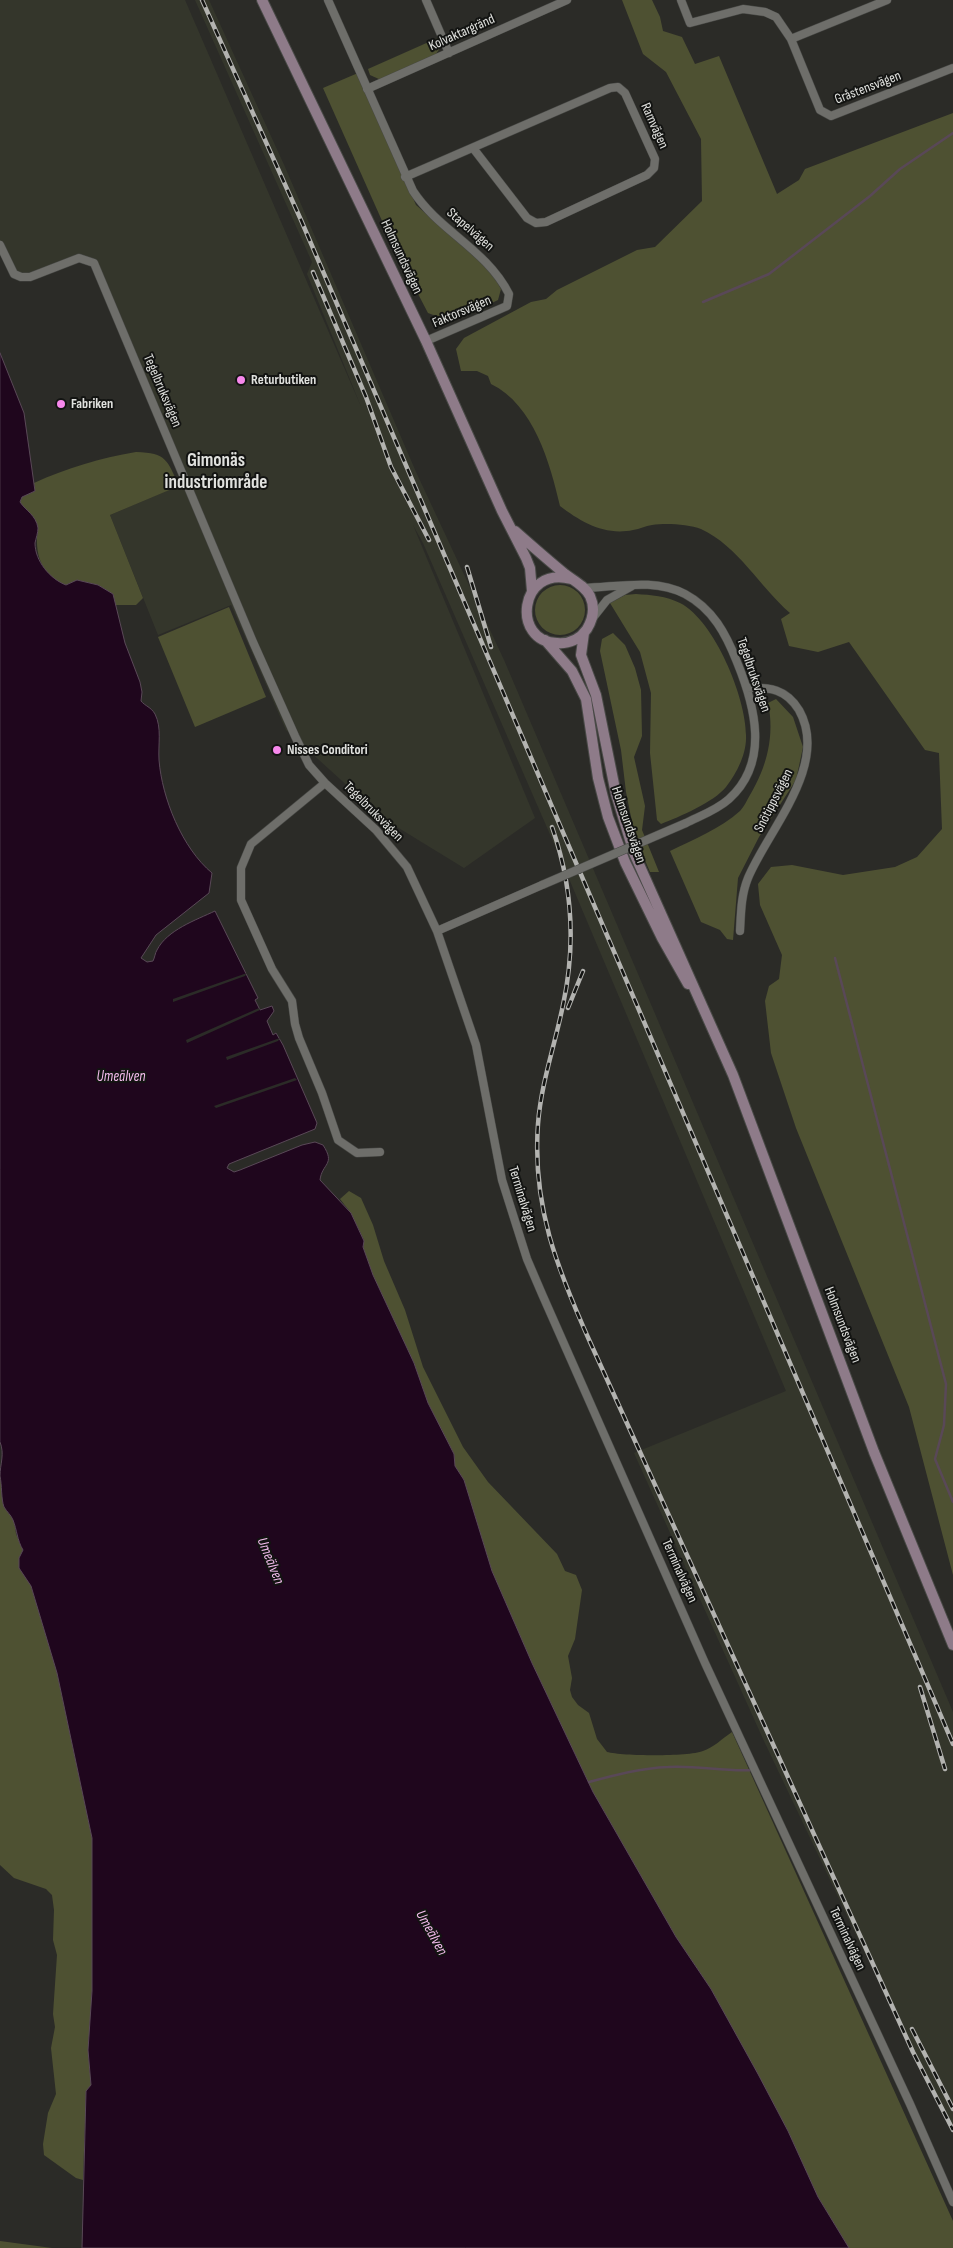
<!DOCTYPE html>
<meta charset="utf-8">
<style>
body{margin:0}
canvas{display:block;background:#2b2b27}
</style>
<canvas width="953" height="2248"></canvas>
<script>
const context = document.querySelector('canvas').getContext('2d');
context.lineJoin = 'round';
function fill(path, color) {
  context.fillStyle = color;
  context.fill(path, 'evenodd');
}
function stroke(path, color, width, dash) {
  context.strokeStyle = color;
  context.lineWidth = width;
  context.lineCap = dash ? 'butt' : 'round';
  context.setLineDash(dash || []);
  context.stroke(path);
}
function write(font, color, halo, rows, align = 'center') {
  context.font = font + ' "Sofia Sans Condensed",sans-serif';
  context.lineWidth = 4;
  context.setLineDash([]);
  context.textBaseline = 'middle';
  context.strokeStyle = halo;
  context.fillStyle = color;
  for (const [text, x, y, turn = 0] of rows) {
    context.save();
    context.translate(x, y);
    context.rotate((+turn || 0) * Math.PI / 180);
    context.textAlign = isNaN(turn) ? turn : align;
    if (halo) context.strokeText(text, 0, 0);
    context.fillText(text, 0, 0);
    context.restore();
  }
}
const built = new Path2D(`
 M0,0h185l177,409 -55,-135 5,-12 -117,-262h14l76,167 131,305 88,188 449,1052v417l-92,-184 -97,-204 -130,-288 152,-62 -227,-536 -136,-312 -10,-18 122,293 -71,50 -80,-49 -98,-89 -55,-125 -73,30 -48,-120 78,-33 -94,-219 -7,-4 -57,18 -16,-3 -14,-29z`);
const green = new Path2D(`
 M622,0h30l8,17 3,14 19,6 13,27 24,-8 58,138 22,-14 6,-11 148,-56v1462l-44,-168 -113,-279 -25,-75 -6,-52 4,-15 10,-7 3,-24 -22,-50 -2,-21 13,-17 21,-2 51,10 52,-8 22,-10 25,-28 -3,-76 -14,-3 -76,-108 -31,10 -29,-6 -8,-27 9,-6c-30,-26 -52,-67 -89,-84 -13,-5 -36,-6 -49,-4 -7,1 -12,4 -19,5 -28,6 -52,-8 -73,-24 -10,-43 -26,-101 -69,-122l-3,-8 -11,-5h-16l-5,-22 8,-11 67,-36 15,-3 11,-9 80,-40 18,-3 47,-46 -1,-62 -35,-67 -23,-18z
 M440,37l3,7 -10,14 -52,22 -11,-5 -2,-6z
 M358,73l58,132 74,65 11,19 -3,11c-22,11 -46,23 -70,13l-33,-63 -72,-162z
 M136,452c31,1 31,8 43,34l-69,29 33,83 -7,7h-22l-1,-11 -15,-9 -21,-5 -11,5c-25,-9 -32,-32 -28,-57l-18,-25 2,-6 13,-6 -1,-8c33,-15 66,-25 102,-31z
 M535 610a25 25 0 1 1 50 0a25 25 0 1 1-50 0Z
 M636,594c15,1 30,2 44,9 35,18 66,95 66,132 1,18 -9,38 -20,52 -12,15 -47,30 -65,37l-4,-4 -7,-67 1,-60 -11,-41 -30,-49 15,-8z
 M229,607l37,90 -71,30 -37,-90z
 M613,633l12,12 10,23 6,22 1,46 -8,21 11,49 -3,24 17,42h-9l-15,-35 -9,-45 -5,-42 -21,-99 2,-12z
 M776,699l17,18 10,30 -7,33 -37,57 -21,41 -5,62 -6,-1 -7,-9 -19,-8 -31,-71c23,-11 51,-23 70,-40 4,-4 7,-11 10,-16 17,-28 25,-60 18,-92z
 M349,1191l12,7 12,27 11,36 21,49 18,57 40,80 25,35 69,72 8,17 11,4 6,15 -7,49 -7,17 4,22 -2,12 2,7 6,8 11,8 8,26 10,13c15,4 81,5 96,-1 10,-3 20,-13 29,-19l221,489v27h-104l-31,-51 -30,-66 -77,-142 -35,-52 -83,-145 -61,-129 -40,-92 -28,-91 -9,-14 -1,-12 -26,-51 -14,-40 -41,-88 -10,-28 1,-7 -13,-27 -11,-14z
 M0,1476l3,7 1,24 10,14 2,13 7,16 -4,8v10l12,18 26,87 35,165v153l-4,59 3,35 -5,6 -3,89 -7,-2 -32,-23 -1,-11 5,-31 8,-19 -5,-46 4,-21 -2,-13 4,-59 -4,-15 1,-30 -2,-15 -6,-6 -32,-11 -14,-13z
 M0,2241l52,7h-52z`);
const water = new Path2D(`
 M0,353l24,60 11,78 -13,6 -2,5c6,9 16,13 18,26 0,5 -2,10 -3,15 0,18 15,36 31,42l11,-5 21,5 15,9 12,49 15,39 2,10 -1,9c4,5 10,6 14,13 7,14 3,30 4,46 3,38 23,88 53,113l-3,20 -53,42 -15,23 6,4 6,-1c2,-4 2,-8 4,-11 10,-20 39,-30 58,-39l43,87 -3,2 5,10 12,-4 2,5 -7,10 6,14 3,-2 7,12 34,78 -2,6 -86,35 -2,4 7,4 6,-2 62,-25 13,-3 8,3c13,20 -1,18 -3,35l31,33 13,28 -1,6 10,28 41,88 14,40 26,51 1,12 9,14 28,91 40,92 61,129 83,145 35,52 47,85 30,57 30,66 31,51h-767l4,-157 5,-6 -3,-35 4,-59v-153l-35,-165 -26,-87 -12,-18v-10l4,-8c-6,-10 -6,-20 -10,-30 -2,-5 -6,-8 -9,-13 -3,-8 -2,-22 -4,-31 0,-12 5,-22 0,-34z`);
const pier = new Path2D(`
 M247,973l-2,3 -72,26v-3z
 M259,1008l1,2 -73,33 -1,-3z
 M280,1038l-2,3 -51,19 -1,-3z
 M295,1078l2,2 -81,28 -2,-2z`);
const stream = new Path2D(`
 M703,302l66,-28 101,-78 30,-27 53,-36
 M835,958l111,426 -2,41 -9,34 18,43
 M589,1782c26,-7 52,-14 79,-15 28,-2 57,5 85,3`);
const minor = new Path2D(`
 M328,0l85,191c26,40 73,58 96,103l-2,12 -81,35
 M426,0l23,53
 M681,0l9,23 53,-14 22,3 11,5 15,22 29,71 11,6 122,-48
 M791,39l96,-39
 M367,89l200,-89
 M405,177l205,-89 8,-1 7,6 30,66 -1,9 -7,7 -101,47 -10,1 -9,-5 -54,-70
 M0,245l14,29 7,3h9l49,-19 15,5 159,379 42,94 14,29 16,18 51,47 31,37 30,64 39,114 26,135 25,79 15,35 163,369 205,441 43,98
 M584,588c34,-1 70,-10 101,6 28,15 41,40 52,68 18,44 33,100 -8,137 -12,11 -29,17 -43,24
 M592,619l15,-19 25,-14
 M325,783l-74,61 -10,24v32l31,69 20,32 3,23 4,14 23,55 16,47 19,13 23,-1
 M437,931l105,-46
 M740,931c1,-18 1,-36 8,-53 20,-48 82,-113 51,-168 -13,-21 -29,-23 -52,-22`);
const secondary = new Path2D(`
 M262,0l164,341 76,170 24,47 4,10 2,23
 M515,531c17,15 33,29 50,43 9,7 19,11 25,22 5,11 3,23 -3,33 -7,10 -18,15 -30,14 -46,-1 -38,-78 14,-64
 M584,633l-3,22 15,40 20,99 18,59 99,222 141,377 79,193
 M545,640l27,31 14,28 12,79 10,39 17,45 37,76 26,46`);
const rail = new Path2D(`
 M202,0l99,220 652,1524
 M313,272l53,125 25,70 38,73
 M467,567l24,80
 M552,827c20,57 24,118 11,178 -8,40 -22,78 -25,119 -6,82 19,144 52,218l323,710 40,78
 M568,1008l15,-37
 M920,1687l25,82
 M912,2029l41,80`);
const minorBridge = new Path2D(`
 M542,885l144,-62`);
const markers = [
 [241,380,5,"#f788ec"],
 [61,404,5,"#f788ec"],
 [277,750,5,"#f788ec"]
];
const streetNames = [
 ["Kolvaktargränd",462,33,-24],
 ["Gråstensvägen",868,88,-21],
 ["Ramvägen",654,126,66],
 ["Stapelvägen",470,230,41],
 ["Holmsundsvägen",401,257,65],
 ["Faktorsvägen",462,312,-23],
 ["Tegelbruksvägen",162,391,67],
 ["Tegelbruksvägen",753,675,71],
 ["Snötippsvägen",774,801,-63],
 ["Tegelbruksvägen",373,812,45],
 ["Holmsundsvägen",628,825,71],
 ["Terminalvägen",522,1199,73],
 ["Holmsundsvägen",842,1325,69],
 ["Terminalvägen",679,1571,66],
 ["Terminalvägen",847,1939,65]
];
const poiNames = [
 ["Returbutiken",251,380],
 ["Fabriken",71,404],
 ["Nisses Conditori",287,750]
];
const waterNames = [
 ["Umeälven",121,1077],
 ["Umeälven",270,1561,68],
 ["Umeälven",431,1933,61]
];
const districtNames = [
 ["Gimonäs",216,461],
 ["industriområde",216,483]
];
fill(built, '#34362b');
fill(green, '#4e5132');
fill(water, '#1f061d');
stroke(water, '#594857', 1);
fill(pier, '#2b2b27');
stroke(stream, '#594857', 2.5);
stroke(minor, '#484946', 9);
stroke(secondary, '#484946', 12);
stroke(minor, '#6e6e6a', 8);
stroke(secondary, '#8e7b89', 10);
stroke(rail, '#b3b3b0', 4.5);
stroke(rail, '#131412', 2.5, [8]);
stroke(minorBridge, '#484946', 9, []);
stroke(minorBridge, '#6e6e6a', 8);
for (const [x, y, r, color] of markers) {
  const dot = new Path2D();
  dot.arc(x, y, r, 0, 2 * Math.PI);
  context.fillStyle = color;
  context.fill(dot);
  stroke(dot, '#131412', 2);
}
write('14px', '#e0e1de', '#131412', streetNames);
write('bold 14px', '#e0e1de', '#131412', poiNames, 'left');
write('italic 15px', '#f3bcec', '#131412', waterNames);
write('bold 19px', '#e0e1de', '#131412', districtNames);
</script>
